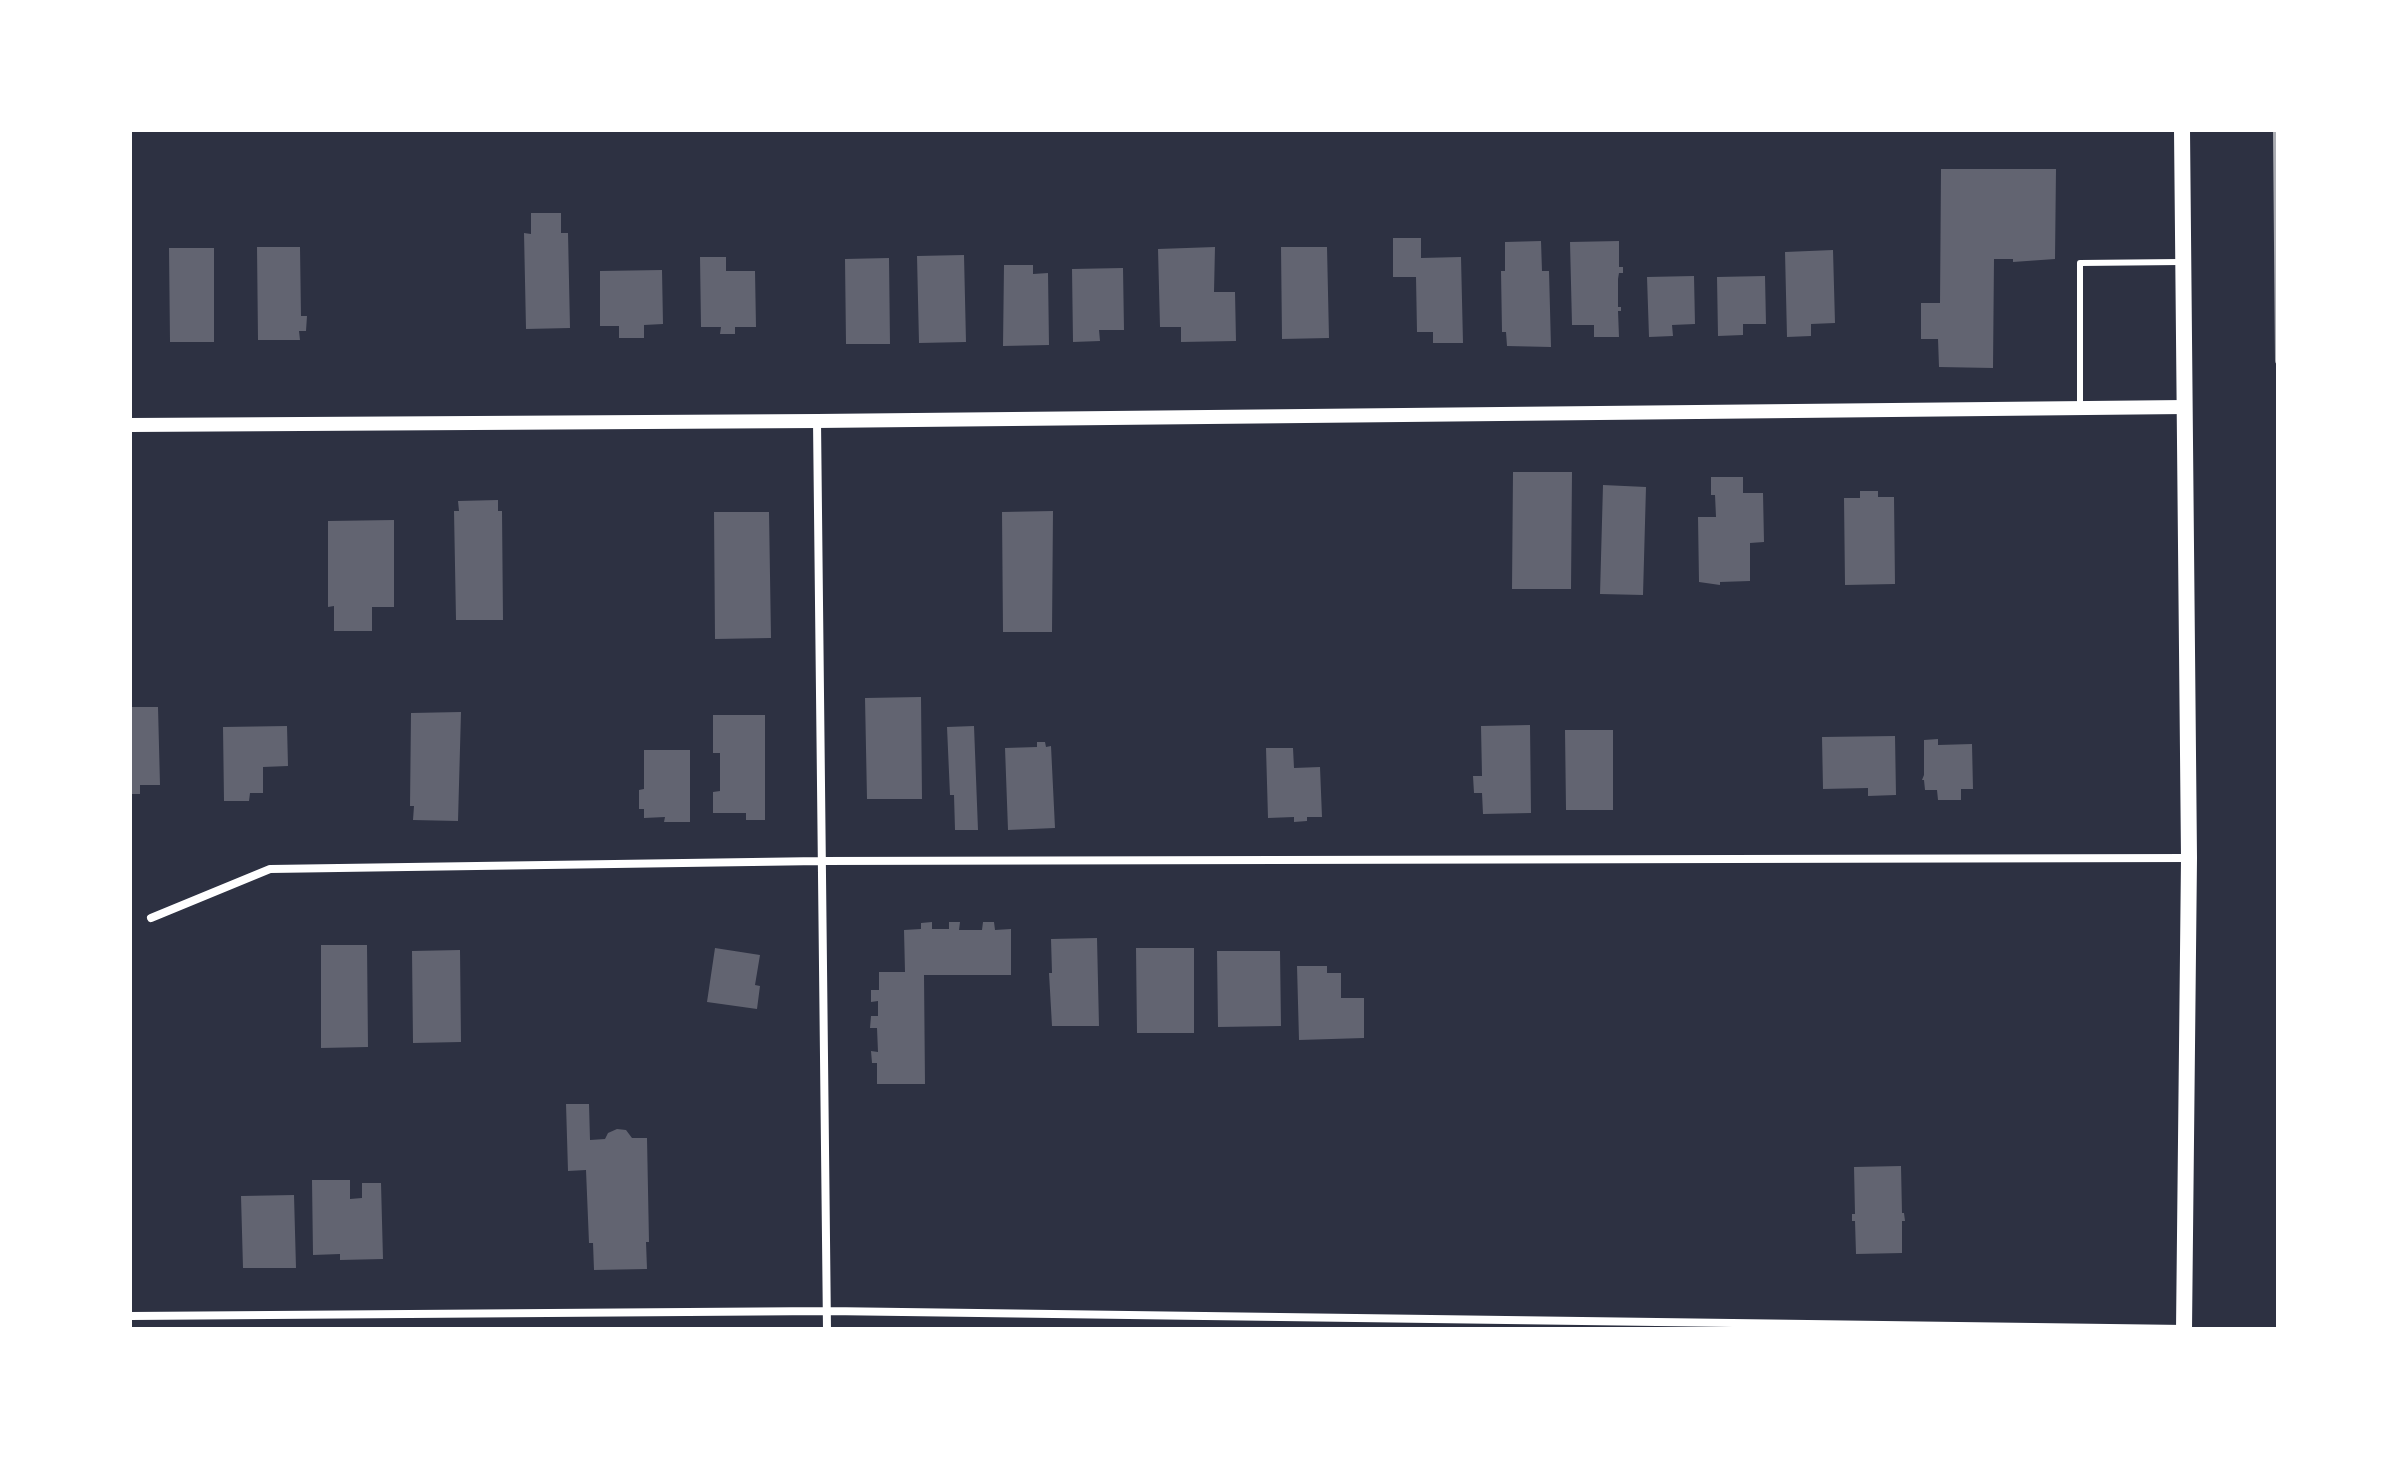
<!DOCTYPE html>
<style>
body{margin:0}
#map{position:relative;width:2408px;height:1459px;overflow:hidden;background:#2d3142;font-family:Signika,sans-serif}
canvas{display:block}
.frame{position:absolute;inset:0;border:132px solid #fff;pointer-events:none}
</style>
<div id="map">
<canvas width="2408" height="1459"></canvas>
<div class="frame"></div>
</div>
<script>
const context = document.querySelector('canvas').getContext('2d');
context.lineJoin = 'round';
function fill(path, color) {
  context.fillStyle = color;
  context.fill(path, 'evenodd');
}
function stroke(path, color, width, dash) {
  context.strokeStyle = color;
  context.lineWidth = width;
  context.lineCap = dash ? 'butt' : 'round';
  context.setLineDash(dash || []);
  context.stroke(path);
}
const building = new Path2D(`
 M1941,169h115l-1,90 -42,3v-3h-19l-1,109 -54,-1 -1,-28h-17v-36h19z
 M531,213h30v20h7l2,95 -44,1 -2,-96 7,1z
 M1393,238h28v20l40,-1 2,86h-30v-11h-16l-1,-55h-23z
 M1541,241l1,30h7l2,76 -44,-1 -1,-14h-4l-1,-61h4v-29z
 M1619,241v26h4v6h-4l-1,6v28h3v4h-3l1,26h-25v-12h-22l-2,-83z
 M257,247h43l1,69h6l-1,15h-7l1,9h-42z
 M1215,247l-1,45h21l1,49 -55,1v-15h-21l-2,-78z
 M1281,247h46l2,91 -47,1z
 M169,248h45v94h-44z
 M1833,250l2,73 -24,1v12l-24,1 -2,-85z
 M964,255l2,87 -47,1 -2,-87z
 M700,257h26v14h29l1,56h-21v7h-15l1,-7h-20z
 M889,258l1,86h-44l-1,-85z
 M1004,265h29v9l15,-1 1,72 -46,1z
 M1123,268l1,62h-25l1,11 -27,1 -1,-73z
 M662,270l1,54 -19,1v13h-25v-12h-19v-55z
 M1694,276l1,48 -23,1 1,11 -24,1 -2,-60z
 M1765,276l1,48h-23v11l-25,1 -1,-59z
 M1513,472h59l-1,117h-59z
 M1711,477h32v16h20l1,49 -14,1v38l-30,1v3l-21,-3 -1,-65h18l-1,-22h-4z
 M1603,485l43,2 -3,108 -43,-1z
 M1860,491h18v6h16l1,87 -50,1 -1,-87h16z
 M498,500v11h4l1,109h-47l-2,-109h5l-1,-10z
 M1053,511l-1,121h-49l-1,-120z
 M714,512h55l2,126 -56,1z
 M394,520v87h-22v24h-38v-25l-6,1v-86z
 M921,697l1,102h-55l-2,-101z
 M130,707h28l2,78h-20v9h-10z
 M461,712l-3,109 -45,-1 1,-14h-4l1,-93z
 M713,715h52v105h-19v-7h-33v-21l7,-1v-38h-7z
 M1530,725l1,88 -48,1 -1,-21h-8l-1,-17h9l-1,-50z
 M287,726l1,40 -25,1v26h-13l-1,8h-25l-1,-74z
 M974,726l4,104h-23l-1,-35h-4l-3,-68z
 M1565,730h48v80h-47z
 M1895,736l1,59 -28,1v-8l-45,1 -1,-52z
 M1938,739v6l34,-1 1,45h-12v11h-23l-1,-10h-12l-1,-10h-2l2,-5v-35z
 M1037,742h8l1,5 5,-1 4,82 -47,2 -3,-82 32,-1z
 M1266,748h27l1,20 26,-1 2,50h-15v4l-13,1v-5l-26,1z
 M644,750h46v72h-26l1,-5 -21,1v-9h-5v-19l5,-1z
 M932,922v7h17v-7h11l-1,8h23l1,-8h11l1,8 16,-1v46h-87l1,109h-48v-21h-5l-1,-12 7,1 -1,-24h-7l1,-12h7v-15l-7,1v-12h8v-18h26l-1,-42 17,-1v-6z
 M1097,938l2,88h-47l-3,-53h3l-1,-34z
 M321,945h46l1,102 -47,1z
 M715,948l45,7 -5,30 5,1 -3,23 -50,-7z
 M1136,948h58v85h-57z
 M460,950l1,92 -48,1 -1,-92z
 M1217,951h63l1,75 -63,1z
 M1297,966h30v7h14v25h23v40l-65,2z
 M566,1104h23l1,36 15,-1 3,-6 9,-4 9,1 6,8h15l2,104h-3l1,27 -53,1 -1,-27h-4l-3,-73 -18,1z
 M1901,1166l1,47h2l1,8h-3v32l-46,1 -1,-33h-3v-7h3l-1,-47z
 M312,1180h38v19l12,-1v-15h19l2,76 -43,1v-6l-27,1z
 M294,1195l2,73h-53l-2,-72z`);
const service = new Path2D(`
 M2080,408v-145l100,-1`);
const minor = new Path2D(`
 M817,421l10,908
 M151,918l119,-49 551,-8 1367,-3
 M130,1316l697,-5 1358,18`);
const tertiary = new Path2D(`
 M130,425l687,-4 1368,-14`);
const secondary = new Path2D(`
 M2182,130l7,728 -5,471`);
const rail = new Path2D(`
 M2276,130l2,231`);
fill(building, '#626471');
stroke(service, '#fff', 6);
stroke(minor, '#fff', 8);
stroke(tertiary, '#fff', 14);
stroke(secondary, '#fff', 16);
stroke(rail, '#abadb3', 6);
</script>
